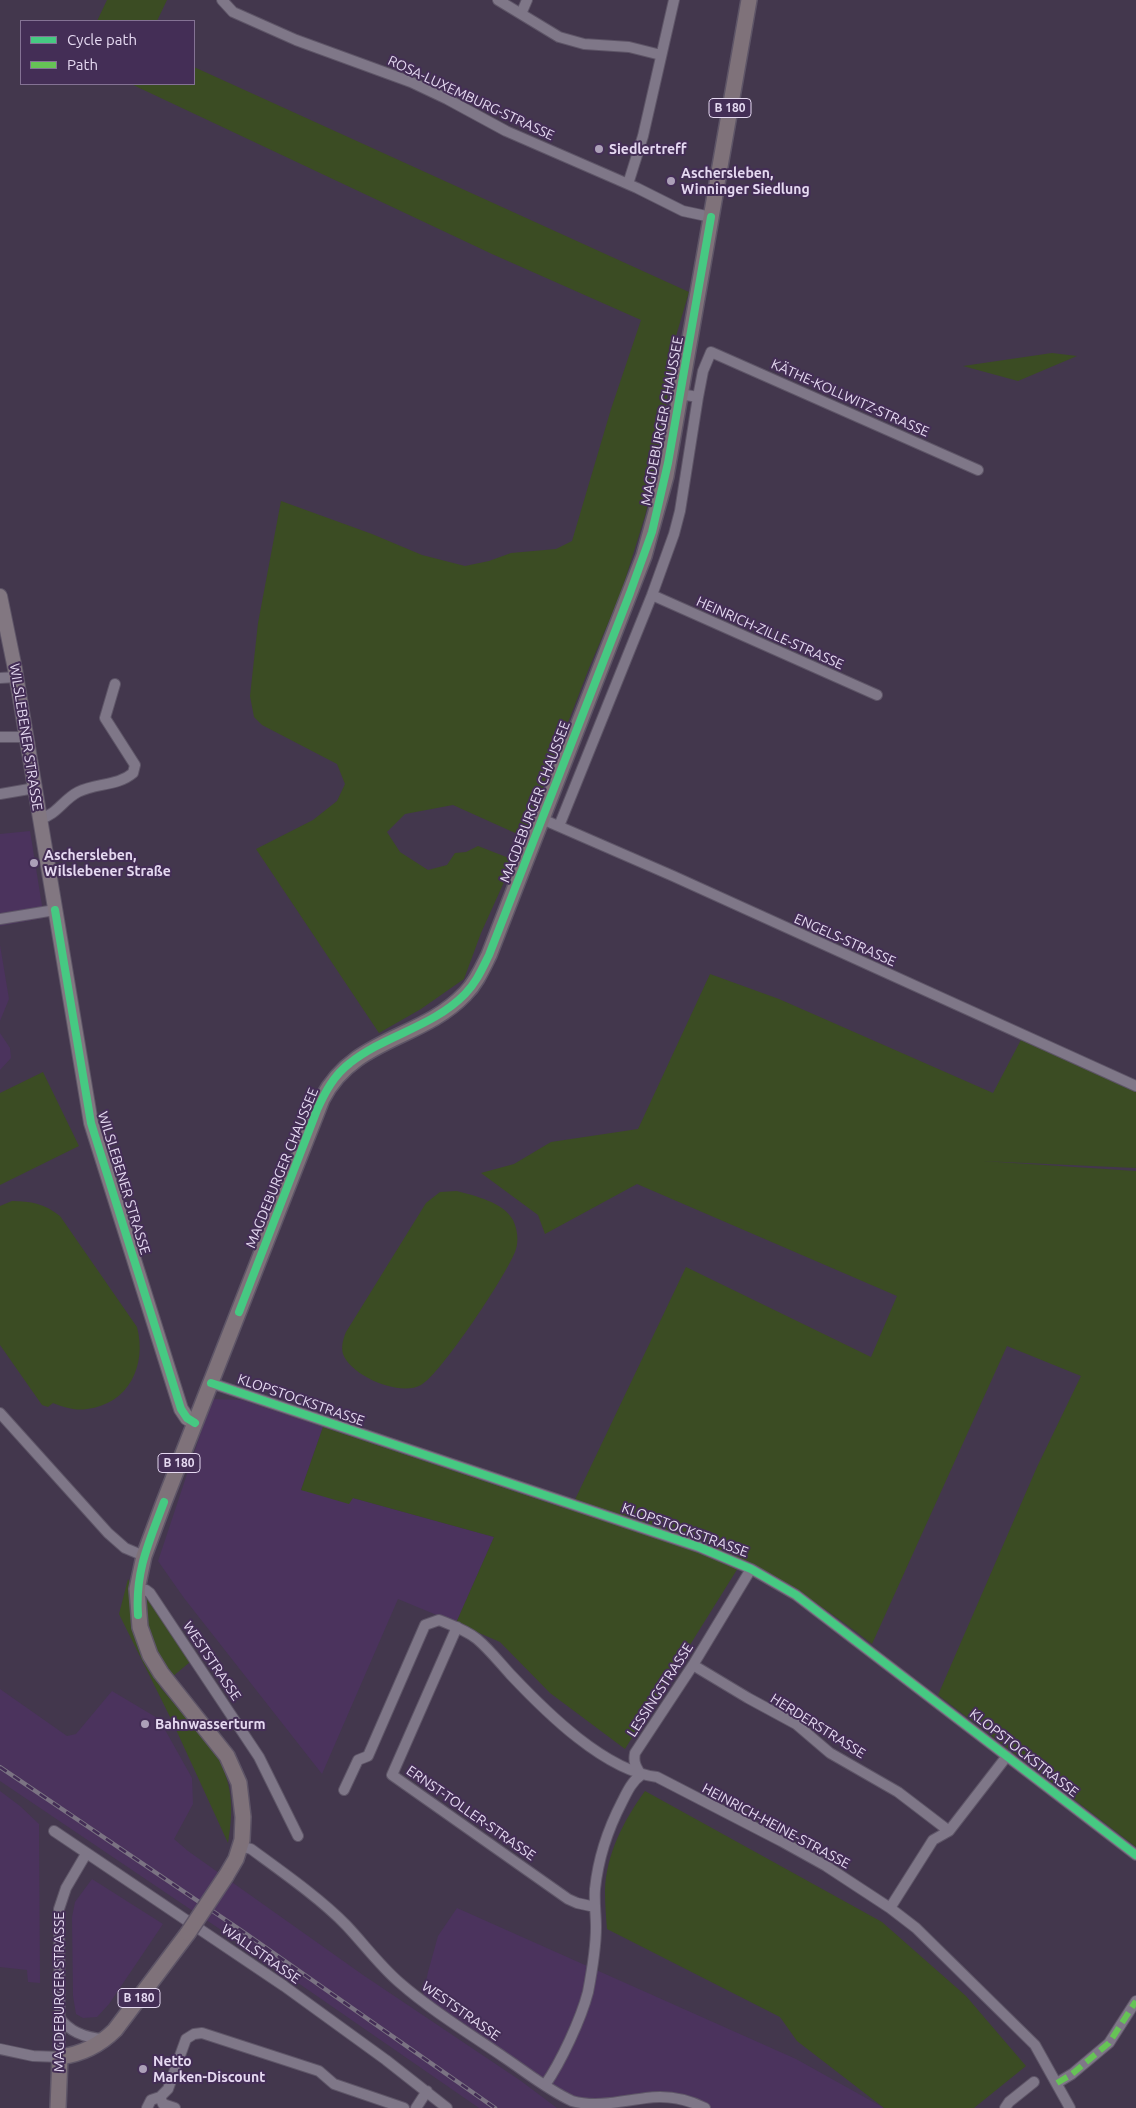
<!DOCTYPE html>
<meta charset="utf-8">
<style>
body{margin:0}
#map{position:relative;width:1136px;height:2108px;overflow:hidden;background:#43374d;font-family:Ubuntu,sans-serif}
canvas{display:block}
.legend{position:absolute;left:20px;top:20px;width:175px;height:65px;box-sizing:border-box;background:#442e56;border:1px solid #847294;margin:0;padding:6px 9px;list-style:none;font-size:15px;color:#e5d9f1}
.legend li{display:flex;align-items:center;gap:10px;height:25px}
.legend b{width:25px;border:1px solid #847294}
</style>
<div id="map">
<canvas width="1136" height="2108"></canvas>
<ul class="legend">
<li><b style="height:6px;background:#46c982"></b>Cycle path</li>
<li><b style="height:6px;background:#66c356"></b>Path</li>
</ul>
</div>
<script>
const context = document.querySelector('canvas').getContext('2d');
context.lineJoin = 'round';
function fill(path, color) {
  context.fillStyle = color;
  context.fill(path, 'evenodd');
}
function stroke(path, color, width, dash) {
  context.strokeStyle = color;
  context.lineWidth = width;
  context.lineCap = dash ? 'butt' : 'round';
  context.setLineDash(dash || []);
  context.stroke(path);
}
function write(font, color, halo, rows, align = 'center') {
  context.font = font + ' Ubuntu,sans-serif';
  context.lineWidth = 4;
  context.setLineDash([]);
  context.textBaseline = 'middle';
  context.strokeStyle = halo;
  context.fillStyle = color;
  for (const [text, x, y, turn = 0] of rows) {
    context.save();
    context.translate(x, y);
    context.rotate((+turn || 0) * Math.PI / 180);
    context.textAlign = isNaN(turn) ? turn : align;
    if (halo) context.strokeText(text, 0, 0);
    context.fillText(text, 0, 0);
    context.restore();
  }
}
const built = new Path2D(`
 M30,831l14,87 -44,8v-92z
 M0,945l9,54 -9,22z
 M0,1033l10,15 1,10 -11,12z
 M212,1399l30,1 81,27 -22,63 52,8 141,39 -38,86 -58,-24 -76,175 -138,-176 -26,-37z
 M0,1689l67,47 9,-2 36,-43 47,28 33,59 1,26 -19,35 14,12 175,124 158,106 36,27h-78l-246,-170 -233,-157z
 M0,1791l20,15 19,18 1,159 -12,-1 -1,-12 -27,-3z
 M92,1879l71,45 -54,80 -12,13 -14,1 -7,-4 -3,-18 -1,-79 3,-15z
 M457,1908l339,151 88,49h-194l5,-9 -98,2 -23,-4 -26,-16 -125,-85 5,-24 10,-36z`);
const green = new Path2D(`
 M107,0h60l-10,21h-60z
 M194,67l495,225 -13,44 -18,125 -13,55 -24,77 -32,75 -65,169 -71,-32 -48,9 -18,18 13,20 28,18 19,-5 8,-12 11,-1 12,-6 36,14 -33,73 -17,46 -43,30 -42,24 -123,-184 57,-29 24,-19 8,-17 -8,-20 -75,-39 -8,-8 -4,-21 8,-73 23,-122 91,33 50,21 43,11 24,-5 22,-8 45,-4 16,-8 39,-132 30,-89 -149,-66 -361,-170h63z
 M1052,353l25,3 -59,25 -55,-15z
 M710,974l69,25 214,94 30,-57 113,50v82l-154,-7 154,10v676l-198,-152 99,-228 44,-91 -74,-30 -135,298c-42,-33 -80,-58 -127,-83l-7,7 -113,181 -75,-56 -50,-51 -44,-19 38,-86 -141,-39 -4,6 -48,-14 22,-63 247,83 116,-243 185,90 26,-61 -260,-112 -92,50 -7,-19 -57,-42 33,-9 37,-22 87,-13z
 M43,1072l36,74 -79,39v-92z
 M457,1191c18,5 46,11 56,29 4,8 6,20 3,29 -7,23 -76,126 -95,136 -21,12 -70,-9 -78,-31 -2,-7 0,-15 3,-22l80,-129 14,-11z
 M12,1201c19,0 33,3 48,15l77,111c10,38 -8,77 -50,82 -12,2 -24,-2 -34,-6l-5,4 -6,-2 -42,-60v-139z
 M128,1579l11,18h9l42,65 -30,25 53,62c20,33 21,58 15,94l-55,-120 -54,-109z
 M645,1791l237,131 84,74 60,70 -52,42h-90l-87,-67 -17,-24 -173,-88c-1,-12 -2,-26 -2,-38 1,-37 19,-71 40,-100z`);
const street = new Path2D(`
 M222,0l11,12 63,28 115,42 36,17 59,32 131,57 46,23 28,6
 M498,0l61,37 25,7 45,3 32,8
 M521,14l6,-14
 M628,184l15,-48 31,-136
 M698,397l5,-26 8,-19 267,118
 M652,595l225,100
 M0,678l17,-1
 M0,737h26
 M0,794l35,-6
 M40,819c16,-4 24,-20 38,-27 18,-9 40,-6 55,-19l2,-8 -30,-47 10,-34
 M542,819l131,57 463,210
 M559,826l93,-231 22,-61 6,-23 18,-114 -18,-3
 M0,919l55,-9
 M211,1383l488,164 52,22 45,26 340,260
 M0,1413l108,120 17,15 19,8
 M137,1589l9,1 4,3 109,164 39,79
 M457,1627l-65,148 176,124 9,4 18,4
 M693,1665l55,33 48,26 34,29 68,39 51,39
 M344,1790l14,-30 10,-4 57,-131 14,-5c12,5 27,10 38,19 12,10 23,24 34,36 35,37 94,96 146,102l124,64 45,25 64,42 26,20 119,117 35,63
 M54,1831l230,155 102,74 61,48
 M240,1846l11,3c30,22 70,50 95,76 18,19 34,41 54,58 32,28 70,51 105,75 21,14 43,32 67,43 24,7 50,0 74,-3 21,-3 41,1 59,10
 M890,1908l43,-68 16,-9 58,-75
 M59,2017c11,16 27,21 45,22
 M0,2049l33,7 27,1 -1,-148 7,-21 20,-34
 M1057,2083l15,-9 37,-31 27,-42
 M545,2085c16,-23 36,-66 43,-93 4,-21 8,-43 8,-65 0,-12 -2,-25 -1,-38 3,-29 13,-60 27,-87 5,-10 10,-21 19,-27 -5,-8 -8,-13 -6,-22l58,-88 58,-96
 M160,2097l8,-8 18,-50 8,-5 8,-1 117,38 15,13 70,24
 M147,2108l4,-8 9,-3 3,7 12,4
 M416,2108l11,-17
 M1005,2108l4,-6 25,-20`);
const secondary = new Path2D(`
 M0,596l15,73 76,454 90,286 6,9 8,5`);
const primary = new Path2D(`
 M226,1876l10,-17 6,-19 1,-23 -4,-34 -12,-27 -66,-83 -11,-18 -10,-28 -3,-38 7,-33 20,-54 158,-403c32,-62 99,-59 143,-105 11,-11 17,-25 24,-39l155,-399 22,-80 83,-476
 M58,2108l2,-51c22,-3 40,-12 55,-27l73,-97`);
const rail = new Path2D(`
 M0,1767l242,164 253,177`);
const primaryBridge = new Path2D(`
 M188,1933l38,-57`);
const quiet = new Path2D(`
 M1057,2083l15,-9 37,-31 27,-42`);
const cycleway = new Path2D(`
 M55,910l36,213 90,286 6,9 8,5
 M239,1312l78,-202c8,-18 17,-35 33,-47 35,-28 83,-36 115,-69 11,-11 17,-25 24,-39l141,-362 22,-61 16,-69 43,-246
 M211,1383l488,164 52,22 45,26 340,260
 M138,1615c-3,-44 11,-73 26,-113`);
const markers = [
 [599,149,5,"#aca0b8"],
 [671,181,5,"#aca0b8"],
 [34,863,5,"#aca0b8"],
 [145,1724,5,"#aca0b8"],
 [143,2069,5,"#aca0b8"]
];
const shields = [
 [730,108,42],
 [179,1463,42],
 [139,1998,42]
];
const shieldNames = [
 ["B 180",730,108],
 ["B 180",179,1463],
 ["B 180",139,1998]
];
const streetNames = [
 ["ROSA-LUXEMBURG-STRASSE",471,98,25],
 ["KÄTHE-KOLLWITZ-STRASSE",850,398,24],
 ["MAGDEBURGER CHAUSSEE",662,421,-79],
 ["HEINRICH-ZILLE-STRASSE",770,633,24],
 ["WILSLEBENER STRASSE",26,737,81],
 ["MAGDEBURGER CHAUSSEE",535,802,-69],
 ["ENGELS-STRASSE",845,940,24],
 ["MAGDEBURGER CHAUSSEE",282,1168,-68],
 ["WILSLEBENER STRASSE",124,1183,73],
 ["KLOPSTOCKSTRASSE",301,1400,19],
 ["KLOPSTOCKSTRASSE",685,1530,20],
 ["WESTSTRASSE",212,1661,56],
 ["LESSINGSTRASSE",660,1690,-57],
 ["HERDERSTRASSE",818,1726,32],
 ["KLOPSTOCKSTRASSE",1024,1753,38],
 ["ERNST-TOLLER-STRASSE",471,1813,35],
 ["HEINRICH-HEINE-STRASSE",776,1826,28],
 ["WALLSTRASSE",261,1954,35],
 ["MAGDEBURGER STRASSE",59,1992,-90],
 ["WESTSTRASSE",461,2011,35]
];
const poiNames = [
 ["Siedlertreff",609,149],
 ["Aschersleben,",681,173],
 ["Winninger Siedlung",681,189],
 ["Aschersleben,",44,855],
 ["Wilslebener Straße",44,871],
 ["Bahnwasserturm",155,1724],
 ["Netto",153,2061],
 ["Marken-Discount",153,2077]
];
fill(built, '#4b335d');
fill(green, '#3b4c23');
stroke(street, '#5e5567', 12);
stroke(secondary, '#5e5567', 16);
stroke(primary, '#5e5567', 18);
stroke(street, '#7f7788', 10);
stroke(secondary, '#827781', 14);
stroke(primary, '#7f727a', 15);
stroke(rail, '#7b7383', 4.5);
stroke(rail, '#442e56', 2.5, [8]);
stroke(primaryBridge, '#5e5567', 18, []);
stroke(primaryBridge, '#7f727a', 15);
stroke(quiet, '#66c356', 6, [12, 6]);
stroke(cycleway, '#46c982', 8);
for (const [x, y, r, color] of markers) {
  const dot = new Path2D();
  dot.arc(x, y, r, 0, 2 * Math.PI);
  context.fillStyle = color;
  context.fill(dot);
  stroke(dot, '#442e56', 2);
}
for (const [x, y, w] of shields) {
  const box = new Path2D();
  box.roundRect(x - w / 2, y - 9.5, w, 19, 4);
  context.fillStyle = '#442e56';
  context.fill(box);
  stroke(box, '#e5d9f1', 1);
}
write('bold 12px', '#e5d9f1', null, shieldNames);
write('14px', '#e5d9f1', '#442e56', streetNames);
write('bold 14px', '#e5d9f1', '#442e56', poiNames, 'left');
</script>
